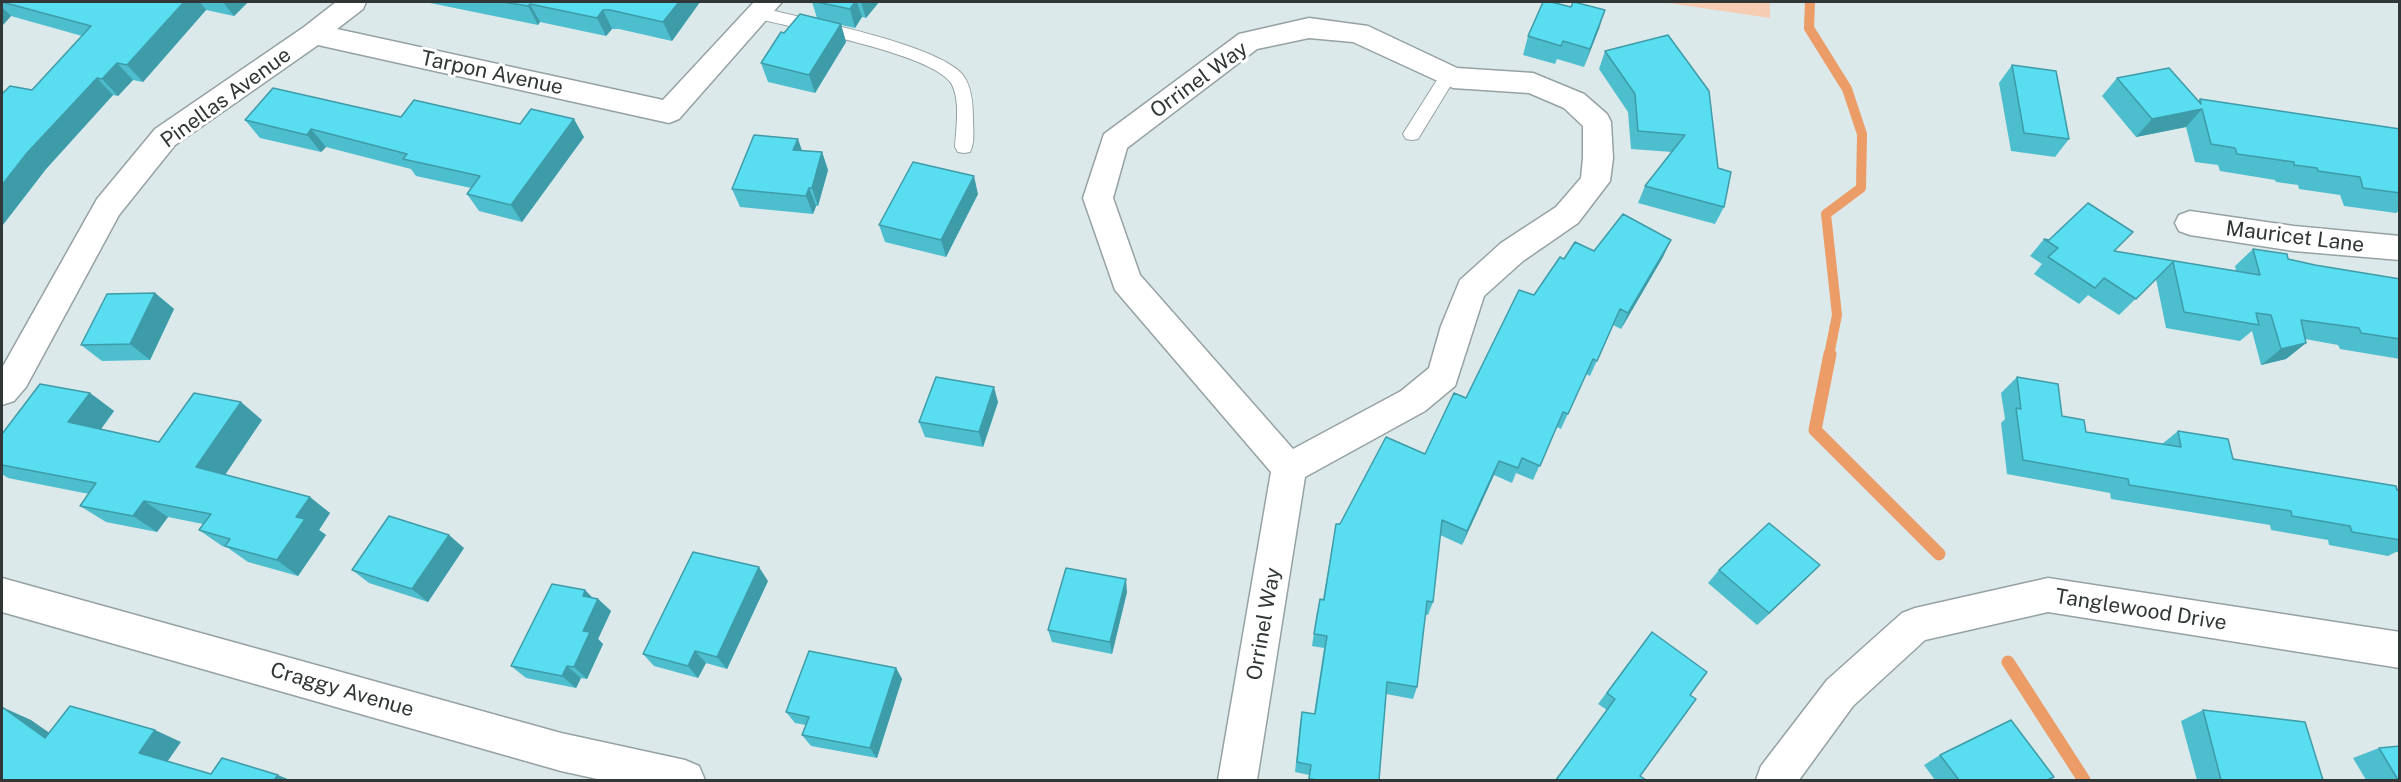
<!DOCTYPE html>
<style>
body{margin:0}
#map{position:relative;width:2401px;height:782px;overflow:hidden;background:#dce9eb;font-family:"Public Sans",sans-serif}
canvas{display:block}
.frame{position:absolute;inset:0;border:3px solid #313637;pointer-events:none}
</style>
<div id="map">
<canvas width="2401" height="782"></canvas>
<div class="frame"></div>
</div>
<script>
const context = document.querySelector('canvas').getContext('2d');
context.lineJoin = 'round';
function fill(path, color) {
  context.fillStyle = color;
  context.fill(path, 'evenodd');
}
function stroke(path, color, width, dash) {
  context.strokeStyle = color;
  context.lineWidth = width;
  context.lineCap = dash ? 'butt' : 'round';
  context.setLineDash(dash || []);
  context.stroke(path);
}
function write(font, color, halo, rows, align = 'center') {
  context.font = font + ' "Public Sans",sans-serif';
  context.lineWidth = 6;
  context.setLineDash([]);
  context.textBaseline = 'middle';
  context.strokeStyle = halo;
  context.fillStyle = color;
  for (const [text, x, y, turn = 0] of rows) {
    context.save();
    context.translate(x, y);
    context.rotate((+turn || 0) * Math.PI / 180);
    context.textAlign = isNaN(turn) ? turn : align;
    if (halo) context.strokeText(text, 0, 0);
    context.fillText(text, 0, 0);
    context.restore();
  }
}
const green = new Path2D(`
 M1661,2h109v16z`);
const streamFar1 = new Path2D(`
 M1810,2l-1,26 38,61 15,45 -1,54 -35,26 11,101 -8,40`);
const stream = new Path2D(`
 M1830,354l-15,76 124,124
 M2008,662l76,118`);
const service = new Path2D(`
 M758,7c43,11 180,37 205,68 9,12 10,30 10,45 0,10 2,23 -3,32l-6,1 -6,-1 -3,-5c1,-18 6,-47 -4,-64 -20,-30 -160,-55 -199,-66l-2,-4 2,-4z
 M1448,70l6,2 2,4 -2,4 -36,59 -6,1 -6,-1 -3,-5 3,-5 36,-57z`);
const minor = new Path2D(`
 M336,2h30l-3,7 -26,20 326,71 91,-98h28l-103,117 -10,4 -351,-78 -143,100 -56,70 -93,172 -12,14 -12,4v-37l95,-169 58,-70 149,-102z
 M1309,18l59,8 89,42 76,5 51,21 23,20 4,8 2,36 -3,23 -32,42 -55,38 -39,35 -29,90 -30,25 -120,66 -48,303h-39l53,-308 -156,-182 -32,-92 21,-64 135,-100zM1309,38l44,4 100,46 76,5 35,15 19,18v32l-2,20 -25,29 -55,36 -41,37 -19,46 -12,42 -28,23 -108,58 -153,-174 -27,-77 14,-50 130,-99z
 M2190,211l104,15 106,10v24l-106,-9 -104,-16 -11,-4 -4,-8 4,-8z
 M2,578l559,155 124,27 14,6 6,14h-103l-41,-9 -559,-159z
 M2048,578l352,54v36l-352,-56 -123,28 -72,66 -54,74h-43l5,-14 66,-86 75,-67 13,-5z`);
const wall = new Path2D(`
 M2,2h246l-14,14 -28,-6 -63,72 -10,-2 -15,16 -5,-1 -67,74 -44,57v-132l30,-4 50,-54 -71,-20 -9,10z
 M429,2h271l-28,39 -53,-12h-7l-6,7 -66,-14 -2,3 -108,-22z
 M812,2h67l-13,16 -4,-1 -7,11 -14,-3 5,17 -31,51 -47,-11 -7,-19 23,-30 33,-15z
 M1605,10l-21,57 -27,-8 -2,5 -32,-9 5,-19z
 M1605,51l113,117 6,39 -9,17 -77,-21 7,-17 27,-34 -41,-3 -3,-37 -29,-43z
 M2012,65l57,74 -14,18 -44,-6 -12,-68z
 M2117,78l81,23 2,-2 200,30v81l-4,3 -52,-7 -4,-11 -41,-6 -1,-4 -22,-3 -1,-2 -55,-9 -2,-6 -23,-3 -9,-35 -50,10 -34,-41z
 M401,117l119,7 64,13 -62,85 -43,-11 -12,-17 4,-6 -55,-12 -5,-7 -85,-22 -5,5 -61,-14 -15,-18z
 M802,151l20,1 6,18 -10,36h-2l-3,8 -73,-7 -8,-18z
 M978,194l-32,63 -61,-15 -6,-17z
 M2044,239l192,32 -1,-5 18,-17 35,10 27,6 85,14v80l-60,-10 -2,-4 -33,-6 1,4 -20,16 -25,6 -9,-34 -12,10 -74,-13 -10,-49 -37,36 -31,-20 -9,9 -45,-30 8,-10 -12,-8z
 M1594,251l69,6 -42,72 -8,-4 -23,51 -4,-2 -25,55 -4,-2 -24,53 -17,-7 -4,10 -18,-8 -32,70 -22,-10 -7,67 -5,13h-3l-8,72 -4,12 -27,-5 -7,86h-71l1,-5 -14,-3 5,-49 2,-11 12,2 10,-66 -12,-2 5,-34 6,-13 13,-75h4l85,-70 41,-56 68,-103 30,-36z
 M155,293l19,16 -24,51 -48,1 -21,-16z
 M2017,377l45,39 24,16 76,12 16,-13 55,28 167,31v62h-4l-8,4 -59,-11 -1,-5 -57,-10 -1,-5 -159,-26 -1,-6 -103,-19 -6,-51 4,-4 -4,-26z
 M90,393l24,18 -13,18 58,13 103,-22 -37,54 105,39 -11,17 7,5 -28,41 -50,-14 -20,-14 -6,-2 -23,-16 4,-6 -35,-7 -11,15 -51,-10 -26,-16 9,-12 -81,-16 -6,-4v-9z
 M998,402l-15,45 -58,-10 -6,-15z
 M464,548l-36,54 -59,-19 -17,-13z
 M1719,570l88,8 -50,47 -49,-42z
 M768,581l-41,88 -21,-6 -8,15 -44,-12 -11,-12z
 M585,590l7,8 6,1 13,12 -13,28 5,5 -16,35 -6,-1 -5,10 -50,-10 -15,-12z
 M1127,592l-15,62 -60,-12 -4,-12z
 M1652,632l38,63 -50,81 6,4h-91l52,-70 -9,-6z
 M896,668l6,11 -25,79 -66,-12 -9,-11 4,-10 -11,-2 -9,-11z
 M2203,710l120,70h-126l-16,-59z
 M2379,748l21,32h-34l-13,-22z
 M1940,755l107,25h-112l-11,-15z`);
const shadedWall = new Path2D(`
 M184,2h16l6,8 -63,72 -16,-17z
 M223,2h25l-14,14z
 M679,2h21l-28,39 -9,-19z
 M855,2h2l5,15 -7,11 -5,-19z
 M861,2h18l-13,16z
 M530,4l10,18 -2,3 -10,-19z
 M2,7l9,9 -9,10z
 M603,10l9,19 -6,7 -9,-18z
 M1605,10l-6,19 -15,38 6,-18z
 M841,24l5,18 -31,51 -6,-18z
 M117,63l16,17 -15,16 -16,-17z
 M97,78l16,17 -67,74 -44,57v-41l25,-32z
 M2202,109l-16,18 -50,10 16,-18z
 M574,119l10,18 -62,85 -11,-17z
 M311,129l15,18 -5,5 -14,-17z
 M798,139l6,17 -11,-6z
 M822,152l6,18 -10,36 -6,-18z
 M974,176l4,18 -32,63 -5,-17z
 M809,188l7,18 -3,8 -7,-18z
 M1671,240l-8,17 -42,72 7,-16z
 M155,293l19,16 -24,51 -20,-16z
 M2306,343l-20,16 -25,6 20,-16z
 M994,387l4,15 -15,45 -4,-15z
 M90,393l24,18 -21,29 -25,-18z
 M241,402l21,18 -43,64 -23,-17z
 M1499,461l-5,14 -32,70 5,-14z
 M310,497l20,16 -11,17 7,5 -28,41 -21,-16 19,-43z
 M144,501l24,16 -11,15 -24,-16z
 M449,535l15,13 -36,54 -16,-13z
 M1820,565l-13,13 -50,47 12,-12z
 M759,567l9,14 -41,88 -10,-12z
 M1126,579l1,13 -15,62 -2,-12z
 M585,590l12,12 1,-3 13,12 -13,28 5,5 -16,35 -13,-12 9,-36v-35z
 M695,651l11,12 -8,15 -10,-12z
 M567,666l14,12 -5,10 -14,-12z
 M896,668l6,11 -25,79 -7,-10z
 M2,707l29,13 43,30 -29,-12z
 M155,730l26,12 -16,23 -26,-12z
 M278,775l12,5h-16z`);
const building = new Path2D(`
 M2,2h182l-57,63 -10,-2 -15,16 -5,-1 -70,75 -25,32v-91l8,-8 22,4 59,-64z
 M503,2h176l-16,20 -53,-12h-7l-6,8 -67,-14 -2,2z
 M817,2h38l-5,7z
 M1543,2h8l20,5 2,-5h1l31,8 -15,39 -27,-8 -2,5 -33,-10z
 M800,14l41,10 -32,51 -48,-12 20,-31 3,1z
 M1668,35l41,56 9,77 13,4 -7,35 -79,-21 40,-51 -47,-4 -3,-37 -30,-43z
 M2012,65l44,6 13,68 -45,-6z
 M2169,68l32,36 -1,-5 200,30v64l-37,-5 -3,-11 -42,-6 -1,-3 -23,-3v-3l-57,-8 -2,-6 -24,-4 -9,-35 -50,10 -35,-41z
 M273,88l128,29 13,-17 106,24 11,-15 43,10 -63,86 -44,-11 13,-18 -77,-17 4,-5 -96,-25 -4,6 -62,-15z
 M754,135l44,4 -5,11 29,2 -10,36h-3l-3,8 -74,-7z
 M913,162l61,14 -33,64 -62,-15z
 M2088,203l45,29 -19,19 146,24 -7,-26 34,5 1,5 27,6 85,14v60l-39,-6 -2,-5 -58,-8 5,23 -25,6 -10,-34 -15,-2 3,12 -75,-13 -11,-50 -37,37 -32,-21 -9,10 -47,-31 10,-9 -14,-9 5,1z
 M1623,214l48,26 -43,73 -8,-4 -23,52 -4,-2 -25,55 -5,-2 -23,54 -18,-8 -4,10 -19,-7 -32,70 -25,-11 -9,82 -6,-1 -10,86 -30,-5 -8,98h-60l-10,-1 2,-14 -14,-3 5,-50 13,2 12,-78 -13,-2 6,-35 4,1 12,-76h4l46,-87 39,17 29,-61 12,5 53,-108 15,5 26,-38 4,2 11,-17 19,9z
 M155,293l-25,51 -49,1 26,-51z
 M936,377l58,10 -15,45 -60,-10z
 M2017,377l41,7 4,32 22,4 2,12 95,15 -3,-16 50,8 5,20 163,27 1,4h3v50l-48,-8 -2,-6 -58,-10 -1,-5 -162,-26 -1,-6 -105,-19 -7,-52 5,1z
 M40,384l50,9 -22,29 91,20 35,-49 47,9 -45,65 114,30 -14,20 9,2 -28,41 -52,-14 5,-7 -31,-9 12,-16 -67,-13 -11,15 -53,-10 16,-23 -94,-18v-31z
 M389,516l60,19 -37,54 -60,-19z
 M1769,523l51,42 -51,48 -50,-43z
 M693,552l66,15 -42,90 -22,-6 -7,15 -45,-12z
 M1066,568l60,11 -16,63 -62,-12z
 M552,584l33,6 -2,6 15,3 -15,32 7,1 -16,35 -7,-1 -5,10 -51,-10z
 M1652,632l55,40 -17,23 6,4 -56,77 6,4h-90l59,-81 -8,-6z
 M809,651l87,17 -26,80 -68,-13 7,-18 -23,-5z
 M70,706l85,24 -16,23 72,21 11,-16 56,17 -4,5h-272v-73l43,31z
 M2203,710l102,12 18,58h-102z
 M2011,720l43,57 -7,3h-88l-19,-25z
 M2400,746v34h-2l-19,-32z`);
const streetNames = [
 ["Tarpon Avenue",492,73,12],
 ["Orrinel Way",1199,80,-36],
 ["Pinellas Avenue",226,98,-36],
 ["Mauricet Lane",2295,237,7],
 ["Tanglewood Drive",2141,610,9],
 ["Orrinel Way",1264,624,-80],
 ["Craggy Avenue",342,690,16]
];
fill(green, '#f6cdb3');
stroke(streamFar1, '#eb9c67', 10);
stroke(stream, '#eb9c67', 13);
stroke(service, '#96a1a3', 2);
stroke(minor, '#96a1a3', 3);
fill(service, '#fff');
fill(minor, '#fff');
fill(wall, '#4dbece');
fill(shadedWall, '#3e9ba8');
fill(building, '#59ddf0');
stroke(building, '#3e9ba8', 1.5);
write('21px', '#313637', '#fff', streetNames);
</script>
